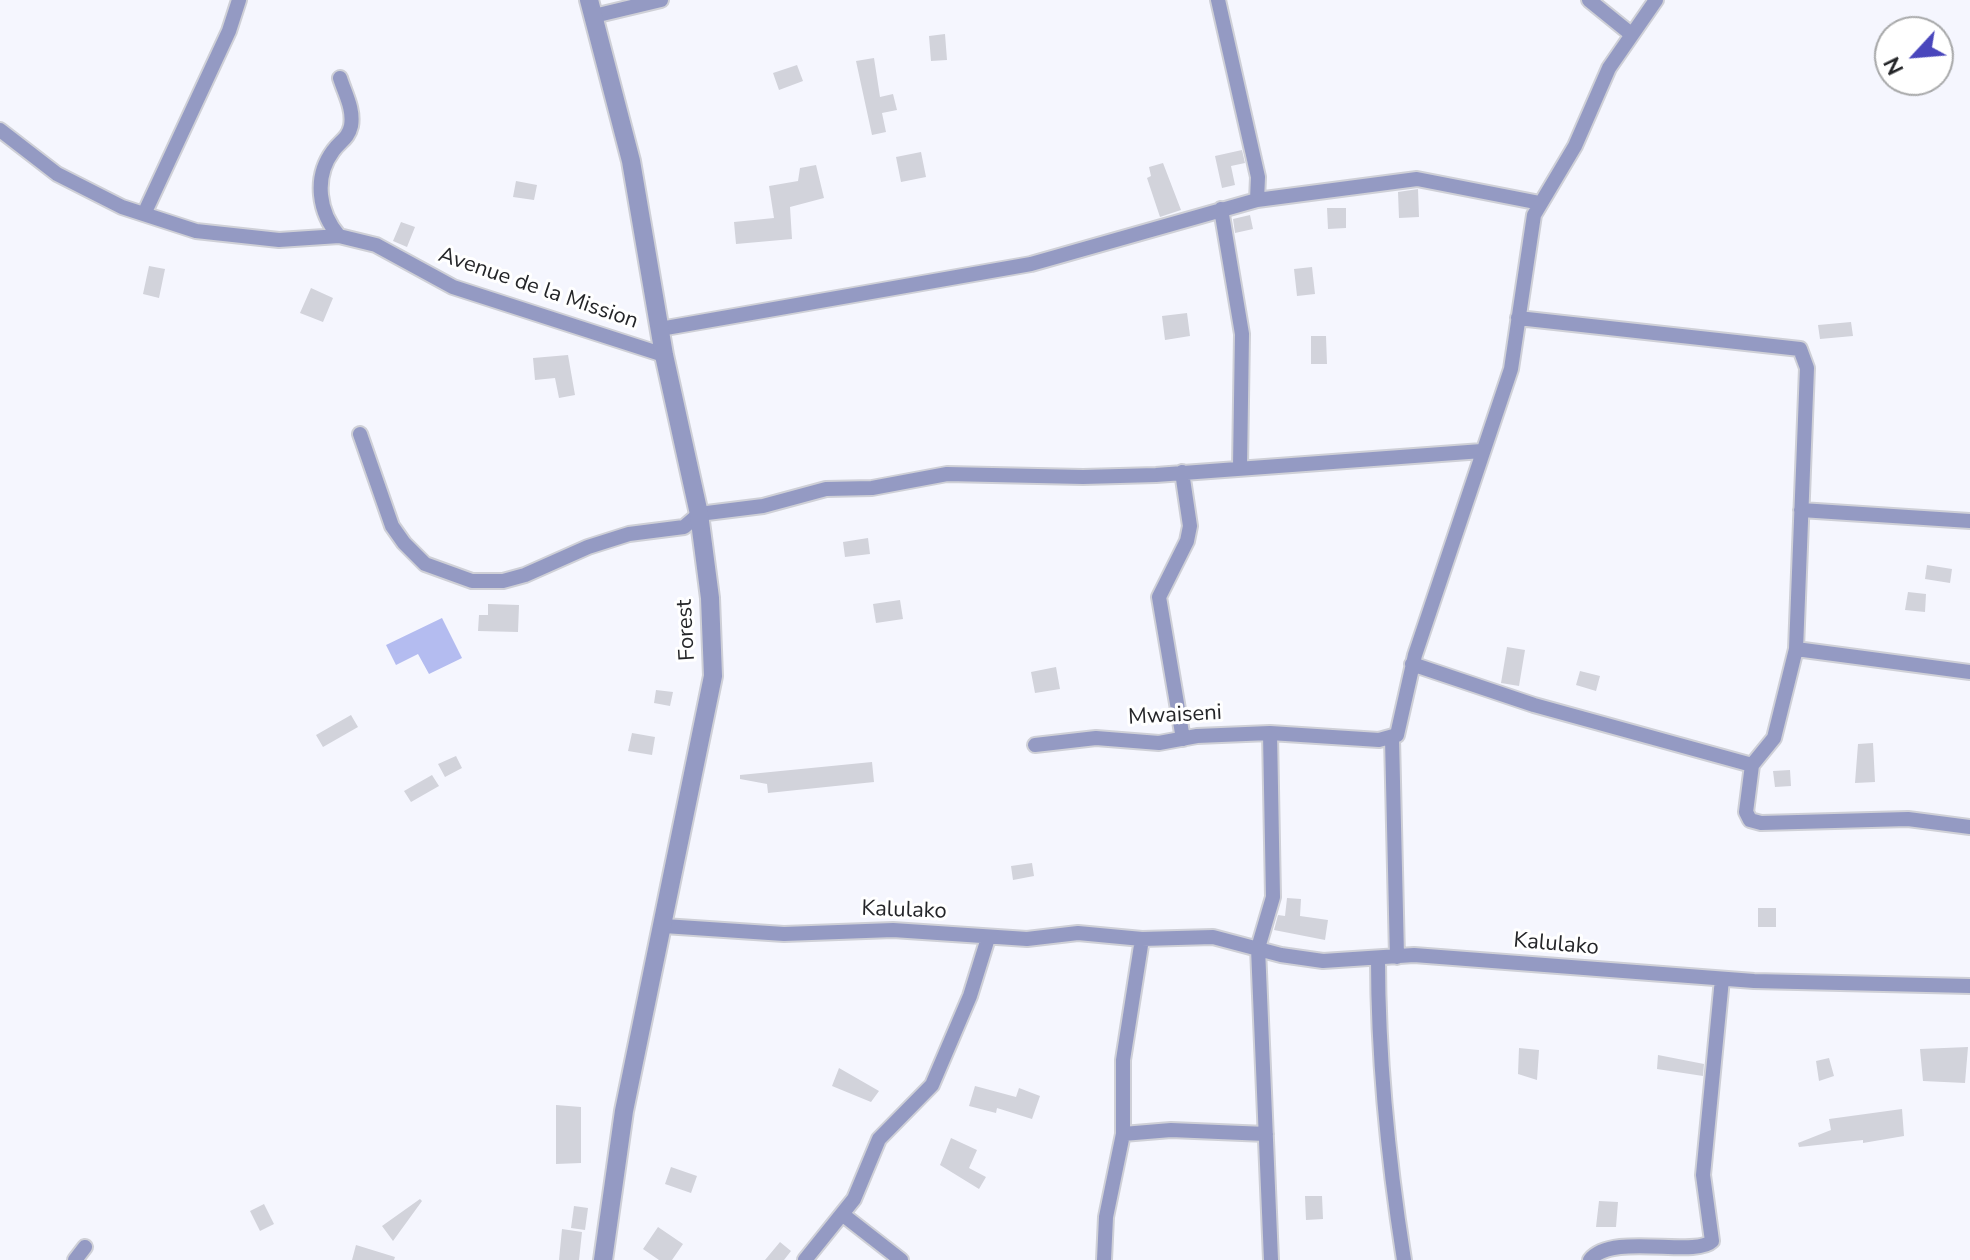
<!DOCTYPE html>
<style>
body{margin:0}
#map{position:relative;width:1970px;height:1260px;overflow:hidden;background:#f5f6fe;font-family:"Nunito Sans",sans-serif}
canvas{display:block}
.north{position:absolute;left:1874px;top:16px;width:80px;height:80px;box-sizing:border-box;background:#fff;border:2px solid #a7a8a9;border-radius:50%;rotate:244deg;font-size:22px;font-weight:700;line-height:32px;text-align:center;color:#242528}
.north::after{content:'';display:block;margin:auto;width:28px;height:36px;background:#4946bc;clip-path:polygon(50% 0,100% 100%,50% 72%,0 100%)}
</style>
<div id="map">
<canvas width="1970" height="1260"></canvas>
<div class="north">N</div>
</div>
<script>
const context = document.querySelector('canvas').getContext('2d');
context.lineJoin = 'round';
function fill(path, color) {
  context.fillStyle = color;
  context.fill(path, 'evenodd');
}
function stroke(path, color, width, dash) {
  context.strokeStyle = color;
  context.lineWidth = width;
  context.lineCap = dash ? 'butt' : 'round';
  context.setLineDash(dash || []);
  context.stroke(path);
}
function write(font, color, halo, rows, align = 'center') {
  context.font = font + ' "Nunito Sans",sans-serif';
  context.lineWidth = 6;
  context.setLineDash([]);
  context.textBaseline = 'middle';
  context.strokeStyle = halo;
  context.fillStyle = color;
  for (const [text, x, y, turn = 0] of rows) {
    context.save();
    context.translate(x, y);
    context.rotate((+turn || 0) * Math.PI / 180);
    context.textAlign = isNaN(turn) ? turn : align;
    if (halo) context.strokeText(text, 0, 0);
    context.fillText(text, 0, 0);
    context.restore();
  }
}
const water = new Path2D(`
 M442,618l20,40 -33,16 -11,-20 -22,11 -10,-20z`);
const building = new Path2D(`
 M945,34l2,26 -16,1 -2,-25z
 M874,58l6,39 13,-3 4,16 -15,3 4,19 -14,3 -16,-74z
 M797,65l6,16 -24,9 -6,-17z
 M1242,150l3,13 -14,3 4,19 -13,3 -7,-32z
 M921,152l5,25 -25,5 -5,-25z
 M1163,163l18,47 -21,7 -13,-39 4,-2 -2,-9z
 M816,165l8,33 -34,9 2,32 -56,5 -2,-22 40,-4 -5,-32 29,-5 2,-13z
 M516,181l21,4 -3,15 -21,-3z
 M1418,189l1,28 -20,1 -1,-26z
 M1327,208h19v20l-18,1z
 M1250,215l3,14 -18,4 -2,-14z
 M401,222l14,5 -8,20 -14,-6z
 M149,266l16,3 -6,29 -16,-4z
 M1312,267l3,27 -18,2 -3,-27z
 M311,288l22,10 -10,24 -23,-9z
 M1187,313l3,23 -25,4 -3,-24z
 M1851,322l2,14 -33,3 -2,-14z
 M1311,336h15l1,28h-16z
 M568,355l7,40 -16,3 -4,-20 -20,2 -2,-22z
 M868,538l2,16 -25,3 -2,-15z
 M1927,565l25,4 -2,14 -25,-4z
 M1908,592l18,2 -1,18 -20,-2z
 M900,600l3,19 -27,4 -3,-19z
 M488,604l31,1 -1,27 -40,-1 1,-16h9z
 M1507,647l18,3 -6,36 -18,-3z
 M1056,667l4,22 -25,4 -4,-21z
 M1580,671l20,5 -4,15 -20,-6z
 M656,690l17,2 -3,14 -16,-3z
 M351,715l7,12 -35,20 -7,-12z
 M632,733l23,4 -3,18 -24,-4z
 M1873,743l2,39 -20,1 3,-39z
 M456,756l6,12 -17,9 -7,-13z
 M872,762l2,20 -106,11 -1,-9 -27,-5v-4z
 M1790,770l1,16 -16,1 -2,-16z
 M432,775l7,11 -28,16 -7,-11z
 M1032,863l2,13 -21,4 -2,-14z
 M1287,898l14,1 -1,17 28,4 -3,20 -51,-10 4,-15 7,1z
 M1758,908h18v19h-18z
 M1968,1047l-3,36 -42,-2 -3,-32z
 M1519,1048l20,2 -2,30 -19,-6z
 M1658,1055l46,9 -1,12 -46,-7z
 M1829,1058l5,18 -15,5 -3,-20z
 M839,1068l40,23 -8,11 -39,-16z
 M975,1086l41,11 3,-9 21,8 -8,23 -35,-11 -1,5 -27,-7z
 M556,1105l25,2v56l-25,1z
 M1902,1109l2,27 -41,7v-3l-64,7 -1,-4 33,-13 -2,-11z
 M951,1138l26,12 -8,18 17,9 -7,12 -39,-24z
 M671,1167l26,9 -6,17 -26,-9z
 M1305,1196h17l1,23 -17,1z
 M420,1199l2,2 -29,40 -11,-15z
 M1599,1201l19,1 -2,25h-20z
 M264,1204l10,20 -14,7 -10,-20z
 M574,1206l14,2 -3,22 -14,-2z
 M658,1227l25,17 -11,16h-13l-16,-11z
 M562,1229l20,3 -3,28h-20z
 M780,1242l11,9 -7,9h-19z
 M356,1245l39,12 -1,3h-42z`);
const minor = new Path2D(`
 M1589,0l42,34
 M594,16l67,-16
 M0,130l57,44 65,33 74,24 83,9 60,-4 37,9 77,42 211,68
 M1257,200l160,-21 123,24
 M1221,209l21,125 -2,133
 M144,214l85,-183 10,-31
 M339,236c-20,-23 -26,-58 -6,-85 7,-10 15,-12 18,-25 3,-17 -6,-32 -11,-48
 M1518,318l282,31 7,19 -11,281 -22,89 -22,27 -6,47 4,8 11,3 147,-4 62,8
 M660,329l371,-65 226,-64 1,-23 -40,-177
 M360,434l32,92 12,17 21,21 47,17h31l22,-6 63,-28 41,-13 55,-7 15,-13 64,-8 63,-17 46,-1 75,-14 136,3 73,-2 326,-24
 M1182,472l8,54 -3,15 -28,56 24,142
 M1801,510l169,11
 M1796,649l174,23
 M1412,664l122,41 218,60
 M1270,733l3,164 -15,51 13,312
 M1392,738l5,219
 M1035,745l61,-7 63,5 38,-7 73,-3 109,7 18,-5 18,-80 96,-286 23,-154 41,-69 34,-78 47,-68
 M664,926l120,8 109,-4 134,9 51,-6 64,6 71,-2 68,18 42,6 91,-6 340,26 216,5
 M1378,959c0,102 10,200 26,301
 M1123,1134l48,-4 95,4
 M842,1214l59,46
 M75,1260l10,-13
 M805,1260l49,-61 25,-60 53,-54 38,-89 18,-58
 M1104,1260l2,-43 17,-83v-74l19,-121
 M1590,1260c22,-28 105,-2 122,-19l-9,-66 19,-196`);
const tertiary = new Path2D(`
 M589,0l42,161 33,194 35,159 11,84 3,78 -89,435 -21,149`);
const streetNames = [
 ["Avenue de la Mission",538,289,19],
 ["Forest",687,630,-93],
 ["Mwaiseni",1175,716,-3],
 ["Kalulako",904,911,2],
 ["Kalulako",1556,945,5]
];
fill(water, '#b4bcf0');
fill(building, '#d2d3db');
stroke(minor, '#cfd0d7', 18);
stroke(tertiary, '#cfd0d7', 22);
stroke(minor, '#949ac3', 14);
stroke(tertiary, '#949ac3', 18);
write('22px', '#242528', '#fff', streetNames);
</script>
